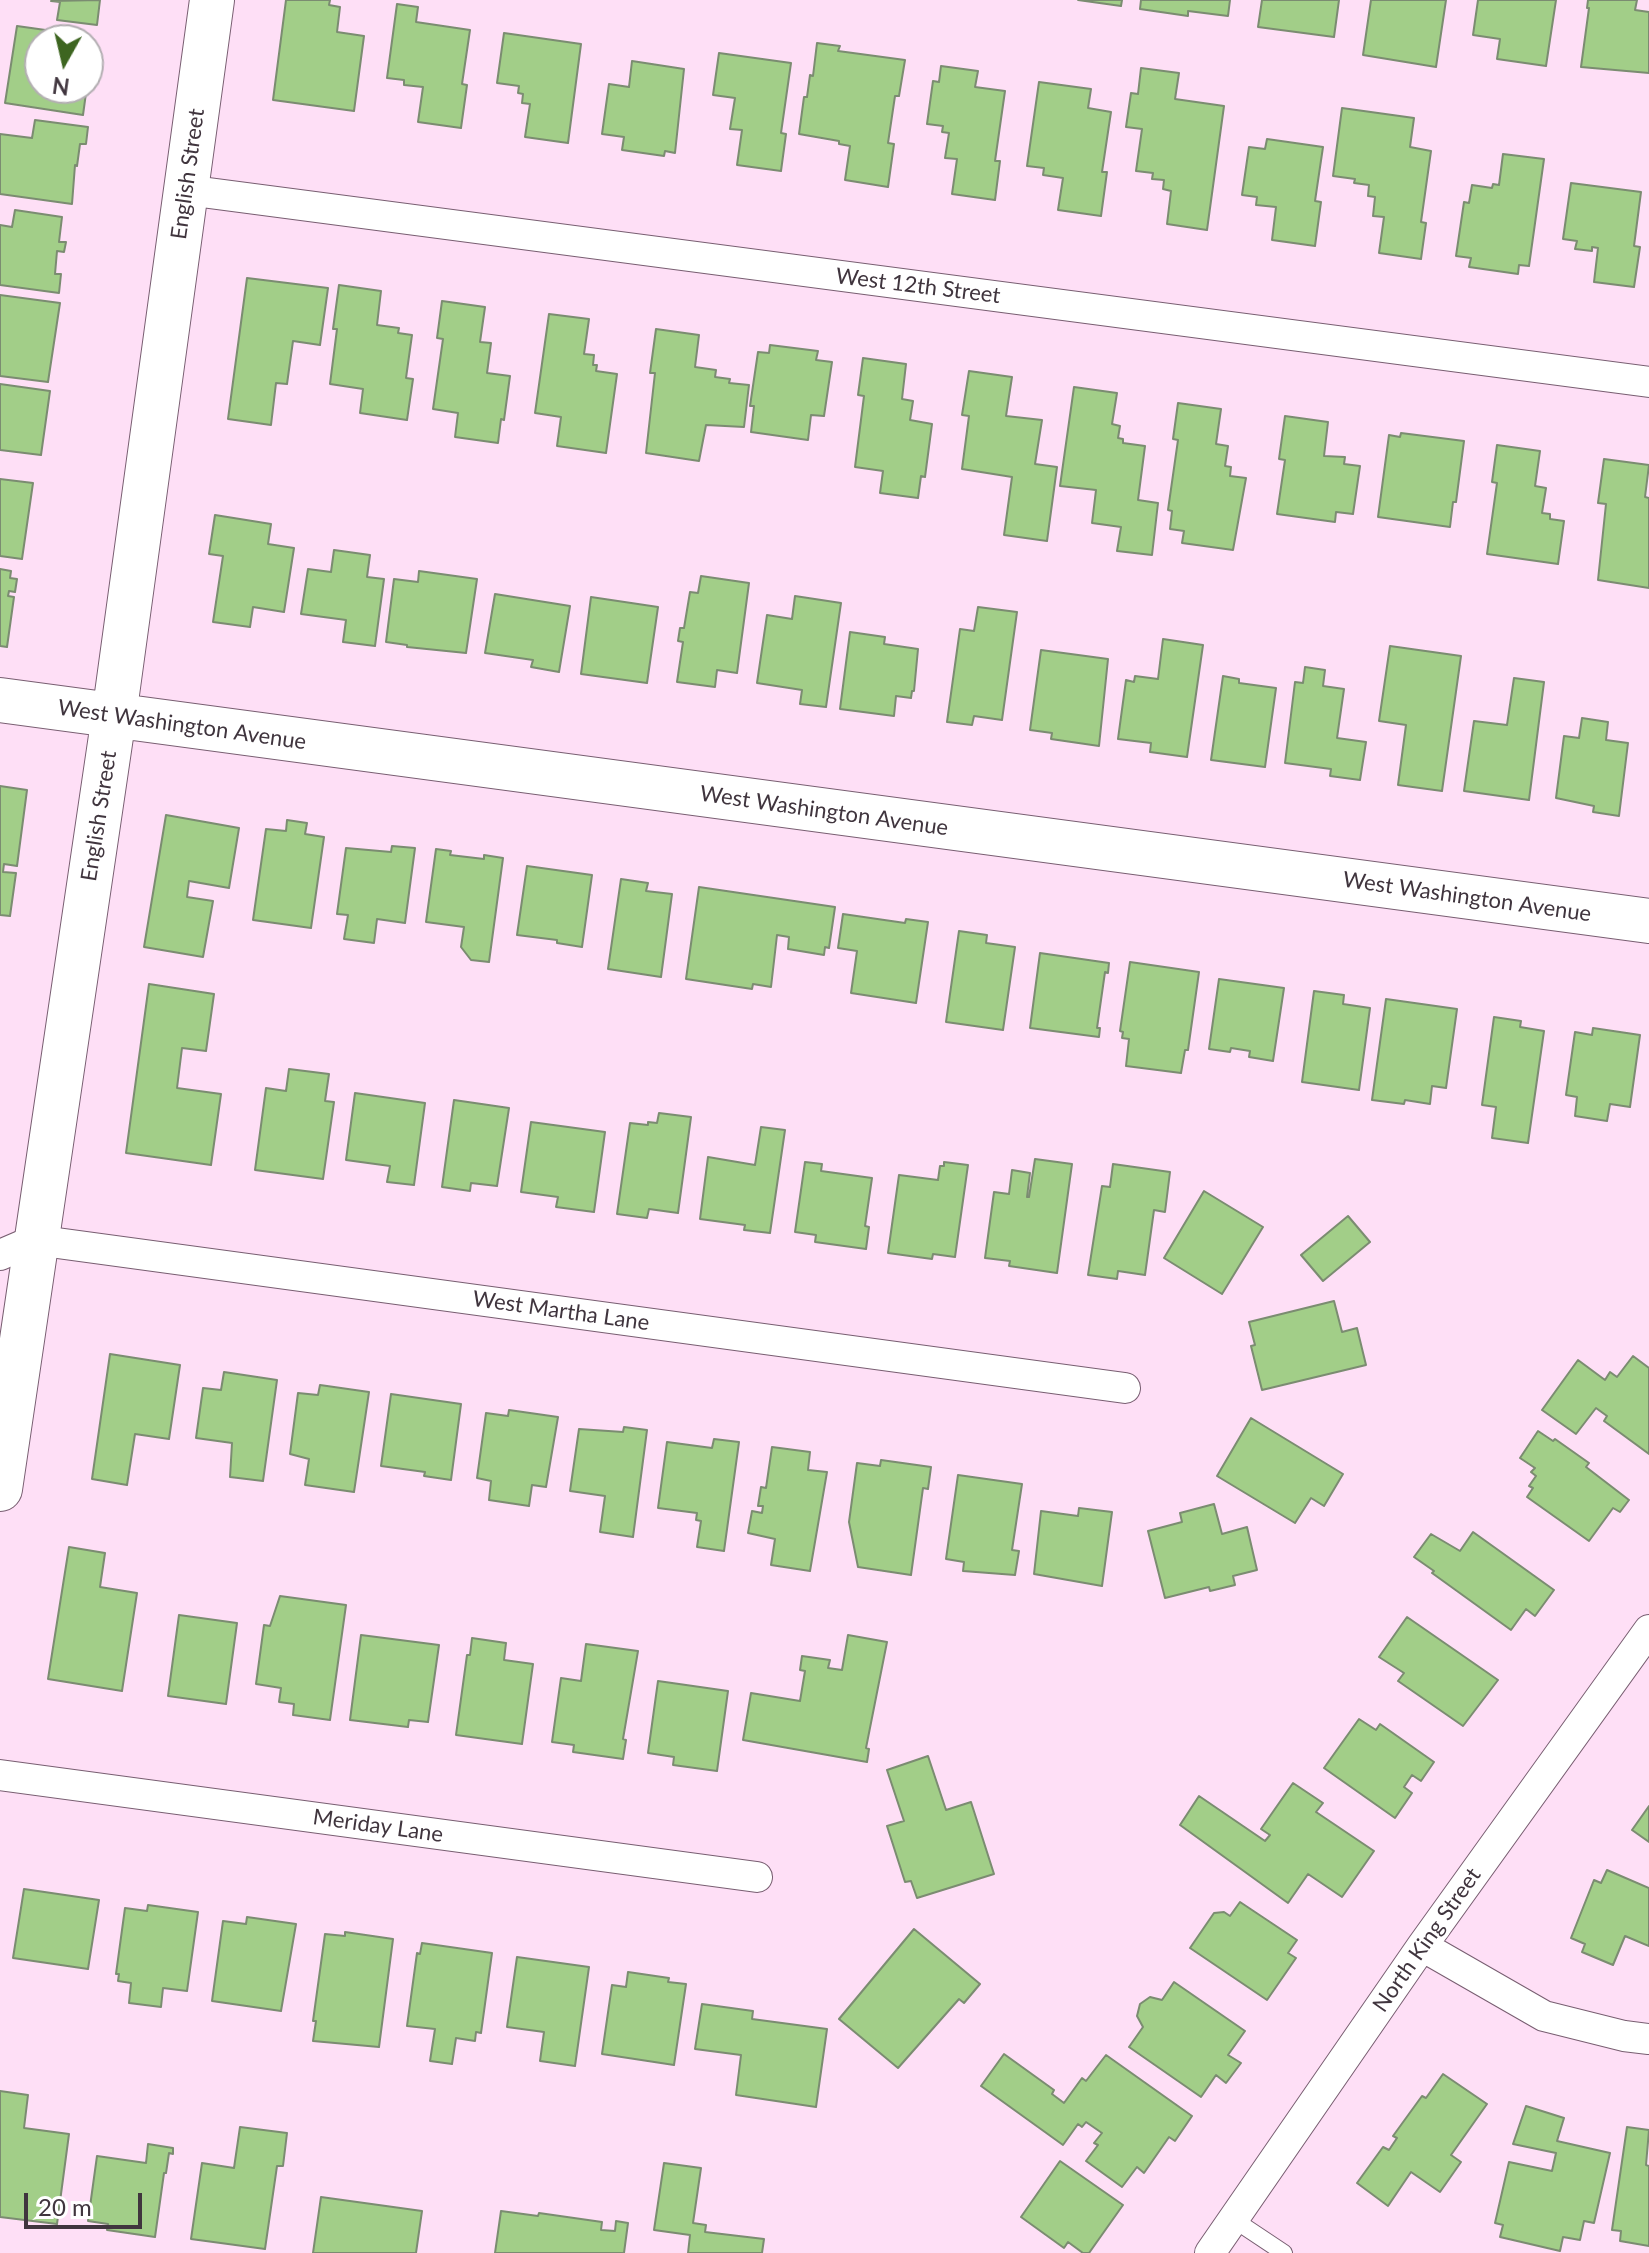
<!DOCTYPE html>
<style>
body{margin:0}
#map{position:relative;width:1649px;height:2253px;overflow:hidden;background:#fedff6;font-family:Lato,sans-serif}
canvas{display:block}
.north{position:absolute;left:24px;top:24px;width:80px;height:80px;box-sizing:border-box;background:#fff;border:2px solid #b3aeb2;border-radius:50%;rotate:188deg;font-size:22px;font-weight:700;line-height:32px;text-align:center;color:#40353e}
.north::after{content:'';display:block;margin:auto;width:28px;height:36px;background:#3d6520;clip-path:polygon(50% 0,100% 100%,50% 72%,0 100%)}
.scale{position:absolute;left:24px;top:2193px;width:118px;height:36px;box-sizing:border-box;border:4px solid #40353e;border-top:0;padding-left:10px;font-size:24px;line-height:28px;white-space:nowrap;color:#40353e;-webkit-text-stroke:6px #fff;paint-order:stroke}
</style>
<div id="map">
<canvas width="1649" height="2253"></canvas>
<div class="north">N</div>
<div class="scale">20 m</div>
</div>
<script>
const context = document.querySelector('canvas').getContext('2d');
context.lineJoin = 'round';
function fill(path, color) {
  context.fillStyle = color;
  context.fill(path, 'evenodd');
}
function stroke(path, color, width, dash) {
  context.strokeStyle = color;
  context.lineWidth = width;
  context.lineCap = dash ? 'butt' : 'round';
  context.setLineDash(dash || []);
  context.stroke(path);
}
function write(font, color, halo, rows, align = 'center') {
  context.font = font + ' Lato,sans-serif';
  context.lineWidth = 7;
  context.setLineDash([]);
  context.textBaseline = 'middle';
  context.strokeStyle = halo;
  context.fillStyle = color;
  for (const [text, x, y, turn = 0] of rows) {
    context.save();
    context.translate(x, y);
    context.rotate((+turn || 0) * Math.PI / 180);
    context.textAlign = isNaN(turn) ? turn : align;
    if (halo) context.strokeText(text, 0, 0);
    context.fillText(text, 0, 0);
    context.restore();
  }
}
const building = new Path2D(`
 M100,0l-3,25 -40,-5 3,-18 -9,-1z
 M286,0h44l-1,5 11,2 -3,25 27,4 -10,75 -81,-11z
 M1078,0h44l-1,6z
 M1141,0h89l-2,16 -40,-5v5l-48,-7z
 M1262,0h77l-5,37 -76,-10z
 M1371,0h75l-10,67 -73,-12z
 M1478,0h78l-10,66 -49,-7 3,-20 -27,-4z
 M1588,0h49l-2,10 14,2v61l-68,-6 8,-59h-2z
 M397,4l21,3 -2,15 54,8 -8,54 5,1 -6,43 -43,-6 5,-35 -19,-2v-5l-17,-2z
 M17,26l71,10 -1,4h-47v48h40l-1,5h7l-3,22 -78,-12z
 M504,33l77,11 -13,99 -43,-6 5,-33 -8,-1 1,-9 -5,-1 1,-7 -22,-3z
 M817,43l23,3 -2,5 67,9 -6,36h-4l-7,47 6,1 -6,43 -43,-7 5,-34 -11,-2v-3l-40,-7 5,-37h3l3,-22 3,1z
 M719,53l72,10 -10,70 5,1 -5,37 -44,-6 5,-35 -12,-1 5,-31 -22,-3z
 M632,61l52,8 -9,84 -10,-2 -1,5 -42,-6 2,-13 -22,-3 7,-50 20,3z
 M941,66l37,5 -3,16 30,4 -10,70h5l-5,39 -43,-6 5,-35 -12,-1 4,-25 -7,-1 1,-6 -16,-2 6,-43 6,1z
 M1141,68l38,5 -4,26 49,7 -17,124 -40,-6 4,-33 -8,-2 1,-9 -12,-1 1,-6 -17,-2 6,-42 -16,-2 5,-34 7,1z
 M1039,82l52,7 -3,19 23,4 -9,60h5l-6,44 -43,-6 5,-32 -20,-3 1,-7 -17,-2z
 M1342,108l72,10 -4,29 21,4 -10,71 5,1 -5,36 -42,-6 5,-36 -11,-1 2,-19 -7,-1 1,-11 -15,-2 1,-4 -22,-3z
 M35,120l53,7 -2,17h-6l-3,22 -2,-1 -3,39 -72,-10v-60l32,4z
 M1267,139l56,8 -8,54 6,1 -6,44 -43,-6 4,-33 -20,-2 1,-8 -15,-2 7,-48 16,2z
 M1503,154l41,5 -15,107 -10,-1 -1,9 -49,-7 2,-9 -15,-2 8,-54 5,1 3,-18 20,3 1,-4 6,1z
 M1571,183l70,9 -7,54 6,1 -6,40 -40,-5 4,-34 -6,-1v4l-17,-2 2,-8 -14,-2z
 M15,210l47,7 -3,25h7l-2,10 -7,-1 -2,23h6l-2,19 -59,-8v-60l12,2z
 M247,278l81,10 -8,57 -27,-4 -6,43 -11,-1 -5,42 -43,-6z
 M339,285l42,6 -4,34 22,3 -1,5 14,2 -6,43 7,1 -6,41 -47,-7 3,-24 -33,-5 7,-55h-4z
 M0,295l60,8 -12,79 -48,-6z
 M442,301l43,6 -5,35 11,1 -4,30 23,3 -6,44 -3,-1 -3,24 -43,-6 3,-24 -25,-4 10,-70 -6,-1z
 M549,314l40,5 -5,35 10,1 -1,10h4l-1,6 21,3 -11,79 -49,-7 4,-29 -26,-4z
 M656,329l43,6 -4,32 21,3 -1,7 15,2 -1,4 20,2 -5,42 -38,-2 -7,36 -53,-8 9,-80h-5z
 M770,345l48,6 -2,9 16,2 -8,54 -13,-1 -3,25 -57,-8 3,-26h-4l8,-54 11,1z
 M863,358l43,6 -4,35 11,2 -3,19 22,4 -7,53 -4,-1 -3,22 -38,-5 3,-22 -28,-4 9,-71 -6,-1z
 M969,371l43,6 -6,39 36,4 -7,44 22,3 -10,74 -43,-6 8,-58 -50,-8 7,-53 -7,-1z
 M0,384l50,7 -9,64 -41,-5z
 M1074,387l43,6 -5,31 8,2 -2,12 5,1v4l22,3 -7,54 20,3 -6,52 -35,-4 4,-24 -29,-4 4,-33 -36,-4z
 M1178,403l43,6 -5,35 12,2 -3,20 6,1 -1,9 16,2 -13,72 -51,-7 2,-12 -14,-2 2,-18 -4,-1 10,-70 -5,-1z
 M1285,416l43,6 -4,34 21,1 -1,7 16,2 -7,48 -17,-2 -1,10 -58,-8 8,-54 -6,-1z
 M1401,433l63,8 -8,61h-3l-3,25 -72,-10 11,-82 11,2z
 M1497,445l43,6 -5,35 11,2 -4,25 8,1v5l14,2 -6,43 -71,-10 10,-71 -5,-1z
 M1604,459l45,6 -4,32 4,1v90l-51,-8 8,-76 -8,-1z
 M0,479l33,4 -11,76 -22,-3z
 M215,515l56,9 -3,20 26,4 -10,64 -31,-5 -3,20 -37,-5 10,-66 -14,-2z
 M334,550l36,5 -3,22 17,2 -9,67 -32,-4 3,-22 -45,-6 7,-45 23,3z
 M0,569l11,2 -1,7 7,1 -2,13 -6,-1 -1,5 6,1 -7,50 -7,-1z
 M419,571l58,8 -11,74 -59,-6v-2l-21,-3 8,-63 24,3z
 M701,576l48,7 -12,90 -20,-3 -2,17 -38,-5 6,-40 -5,-1 2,-13h4l6,-36 8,1z
 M495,594l75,12 -11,66 -28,-5 2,-7 -48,-7z
 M795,596l46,7 -15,104 -26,-3 2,-14 -45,-7 10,-68 25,4z
 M591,597l67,10 -11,76 -66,-9z
 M978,607l39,5 -15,108 -28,-4 -2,9 -25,-3 13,-93 14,2z
 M850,632l35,5 -1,7 34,5 -4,42h-2l-1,7 -15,-2 -2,20 -54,-7z
 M1163,639l40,6 -16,112 -37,-5 1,-9 -33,-4 8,-59 8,2 1,-6 23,3z
 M1390,646l71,10 -19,135 -44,-6 8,-60 -27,-4z
 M1041,650l67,9 -9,87 -48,-7 1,-6 -22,-3z
 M1305,667l20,3 -2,16 21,3 -7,49 29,4 -6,38 -30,-4 1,-7 -46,-6 10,-81 8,1z
 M1223,676l16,3v4l37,5 -11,79 -54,-7z
 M1514,678l30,4 -15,118 -65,-9 10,-70 33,4z
 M1582,718l26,4 -2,18 22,3 -9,73 -26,-4 1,-6 -38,-8 8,-62 15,2z
 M0,786l27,4 -10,76 -13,-2 -1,8 13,1 -6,43 -10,-1z
 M166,815l73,13 -10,60 -40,-7 -2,16 26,4 -10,56 -59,-10z
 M287,820l20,3 -2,11 19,3 -13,91 -58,-8 13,-91 20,2z
 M392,846l23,2 -10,75 -28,-4 -3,24 -30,-4 4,-24 -11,-1 9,-66 45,4z
 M436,849l15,2 -1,4 34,4v-4l19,3 -14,104 -18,-2 -10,-13 3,-20 -38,-5z
 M527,866l65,9 -10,72 -25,-4v-3l-40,-5z
 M621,879l27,4 -2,8 26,3 -11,83 -53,-8z
 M699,887l136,20 -6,41 -4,-1 -1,8 -36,-6 1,-12 -12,-2 -6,52 -18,-3 -1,5 -66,-10z
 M843,914l62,9 1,-4 22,3 -12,81 -65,-10 6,-42 -19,-3z
 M959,931l28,4 -1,8 29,4 -12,83 -57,-8z
 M1040,953l69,10 -1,10 -3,-1 -8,56h3l-1,9 -69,-9z
 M1130,962l69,10 -11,78h-3l-4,23 -55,-7 3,-27 -7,-1 1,-6 -3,-1z
 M1219,979l65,9 -11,73 -24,-4 1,-6 -19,-3 -1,4 -21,-3z
 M149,984l65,10 -8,57 -24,-3 -5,40 44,6 -10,71 -85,-12z
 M1314,991l30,4 -1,9 27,4 -11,82 -57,-8z
 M1386,999l71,10 -11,79 -14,-2 -2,18 -25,-4 -1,4 -32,-4z
 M1494,1017l27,4 -1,6 24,4 -16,112 -36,-5 4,-31 -14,-2z
 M1593,1028l47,7 -10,72 -20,-3 -3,17 -32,-5 2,-19 -11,-2 9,-63 17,3z
 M289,1069l40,5 -4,27 9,1 -11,77 -68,-9 11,-82 20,3z
 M355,1093l70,10 -11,82 -27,-3 3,-16 -44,-6z
 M454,1100l55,8 -12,78 -26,-3 -1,8 -28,-4z
 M659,1113l32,4 -13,96 -29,-4 -2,9 -30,-4 13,-91 18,2v-3l9,1z
 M531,1122l74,10 -11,80 -38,-5 2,-10 -37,-5z
 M761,1127l24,3 -15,103 -26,-3 1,-5 -45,-6 8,-62 47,8z
 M1035,1159l37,5 -15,109 -48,-7 1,-5 -25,-3 9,-66 15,2 3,-24 18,3 -3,24h2z
 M805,1162l17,2 -1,7 51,7 -7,48 4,1 -3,22 -51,-7 1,-7 -21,-3z
 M944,1162l24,3 -13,92 -22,-3 -1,5 -44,-6 11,-78 39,5 2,-14h4z
 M1113,1164l57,8 -5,40 -11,-2 -9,65 -27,-4 -1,8 -29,-4 14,-89 8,1z
 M1204,1191l59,36 -41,67 -58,-36z
 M1348,1216l22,26 -47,39 -22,-26z
 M1334,1301l8,31 15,-4 9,37 -104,25 -11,-44 4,-1 -6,-23z
 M110,1354l70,11 -11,74 -34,-5 -8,51 -35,-6z
 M1633,1356l16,12v86l-45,-33 3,-5 -11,-8 -20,26 -34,-24 36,-50 27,20 5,-8 7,5z
 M224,1372l53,8 -14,101 -33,-4 2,-34 -36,-5 7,-50 18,2z
 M320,1385l49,7 -15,100 -49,-7 4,-26 -19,-5 8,-61 20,2z
 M391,1394l70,10 -10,76 -27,-4 1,-4 -44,-6z
 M509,1410l49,7 -12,70 -14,-2 -3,21 -40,-6 2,-19 -14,-3 9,-65 22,3z
 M1251,1418l92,56 -19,32 -13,-8 -16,25 -78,-47z
 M624,1427l23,3 -14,107 -33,-5 5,-36 -35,-5 9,-62 44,3z
 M1538,1431l15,10 2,-2 34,24 -3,4 43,33 -9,12 -7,-4 -24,33 -62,-44 6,-9 -4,-2 7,-10 -5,-4 4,-4 -15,-10z
 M714,1439l25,3 -15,109 -27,-4 4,-26 -5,-1 1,-7 -39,-5 9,-66 45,6z
 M772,1447l38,5 -2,18 19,2 -17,99 -39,-6 4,-26 -27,-6 4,-22 10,2 1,-7h-5l3,-19 5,1z
 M881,1460l50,7 -3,22 -5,-1 -12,87 -53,-8 -9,-45 8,-59 23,3z
 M958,1475l64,9 -10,66 7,1 -4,24 -52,-4 1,-9 -18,-3z
 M1214,1504l8,30 25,-7 10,43 -24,6 2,9 -25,6 -1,-4 -44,11 -17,-67 34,-9 -2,-9z
 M1079,1508l33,4 -10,74 -68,-12 7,-63 37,5z
 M1473,1532l81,58 -19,26 -9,-7 -15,21 -79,-57 2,-2 -20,-14 17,-23 29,17z
 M69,1547l36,6 -5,34 37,6 -15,98 -74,-12z
 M280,1596l66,9 -16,115 -37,-5 1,-11 -15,-2 2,-14 -25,-4 8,-59 6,1z
 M179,1615l58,8 -11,81 -58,-8z
 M1407,1617l91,63 -35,46 -65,-45 6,-8 -25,-16z
 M361,1635l78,10 -11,77 -19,-2 -1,7 -58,-7z
 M848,1635l39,7 -21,106 3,1 -2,13 -124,-22 8,-47 49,8 5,-30 -5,-1 2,-14 28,4 -2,8 14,2z
 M472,1638l34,5 -2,17 29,4 -11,80 -66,-9 11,-80h3z
 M586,1644l52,7 -15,88 3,1 -3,19 -50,-7 1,-7 -22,-3 9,-64 20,3z
 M658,1681l70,10 -11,80 -44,-6 1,-8 -26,-4z
 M1359,1719l17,11 4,-6 54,38 -13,19 -9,-6 -8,12 8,6 -17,25 -71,-50z
 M928,1756l18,54 25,-8 23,72 -77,24 -6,-17 -6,1 -18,-56 17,-5 -17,-51z
 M1293,1783l30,20 -7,9 58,39 -32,46 -34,-23 -20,29 -108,-78 19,-29 66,45 5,-6 -9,-6z
 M1649,1806v36l-17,-12z
 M1607,1870l42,18v58l-24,-10 -12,29 -31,-13 3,-8 -14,-6 23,-58 7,3z
 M24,1889l75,11 -11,69 -75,-11z
 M1240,1902l57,38 -9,13 8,5 -29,42 -77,-52 24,-35 10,-1 6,4z
 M148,1905l50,7 -11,79 -24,-3 -2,19 -32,-4 2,-20 -13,-2 1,-7h-3l9,-66 22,3z
 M247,1917l49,7 -15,87 -69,-10 11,-80 23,3z
 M914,1929l66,55 -16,19 -5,-4 -61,69 -59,-49z
 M345,1932l48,7 -14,108 -66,-6 3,-20h-3l12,-87 20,2z
 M422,1943l70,10 -11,80 -5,-1 -1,9 -19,-3 -4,26 -22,-3 5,-32 -28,-3 10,-73 3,1z
 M517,1957l72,10 -14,99 -35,-5 4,-29 -37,-5z
 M628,1972l41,6 -1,4 18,2 -12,81 -72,-11 10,-69 14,2z
 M1174,1982l71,49 -17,24 13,8 -15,20 -10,-8 -15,22 -72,-50 14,-20 -6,-11 3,-12 10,-7 12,3z
 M702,2004l51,7 -1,8 75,10 -11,78 -80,-12 5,-40 -46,-6z
 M1004,2054l50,36 -2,4 12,9 18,-25 4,3 20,-26 86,61 -17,25 -6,-4 -25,36 -7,-6 -15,20 -36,-26 12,-16 -4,-2 8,-10 -16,-11 -4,5 -4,-3 -15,21 -82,-59z
 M1443,2074l44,30 -36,51 10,7 -21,30 -29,-20 -23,34 -31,-23 26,-36 6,3 8,-12 -4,-2 29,-40 4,2z
 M0,2091l28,4 -4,33 45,6 -12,90 -57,-7z
 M1526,2106l38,12 -7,23 53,12 -16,70 -10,-2 -4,19 -17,-3 -3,14 -60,-14 3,-12 -8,-2 14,-61 43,9 4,-18 -43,-9z
 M240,2127l47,6 -4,33h-6l-12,83 -74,-10 11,-76 32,5z
 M1627,2127l22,3 -3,35 3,1v80l-29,-5 1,-10 -9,-1z
 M148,2144l25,4v6l-4,-1 -3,20h-2l-9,64 -48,-7 1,-6 -20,-3 9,-65 49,7z
 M1060,2161l63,44 -34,48h-6l-15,-11 -4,6 -43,-31z
 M664,2163l37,5 -8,55 13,2 -1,7 59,7 -2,14h-74l2,-18 -36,-5z
 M321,2197l101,14 -6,42h-103z
 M501,2211l37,5 1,-3 63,9 -1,8 14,1 1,-10 12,2 -4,30h-129z`);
const lane = new Path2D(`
 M1233,2219l51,34`);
const street = new Path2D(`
 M186,190l1463,192
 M0,1255l35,-15 1090,148
 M0,1775l757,102
 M1422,1946l122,70 80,20 25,3
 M1210,2253l212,-307 227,-316`);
const secondary = new Path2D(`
 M0,700l1649,221
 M0,1489l114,-773 98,-716`);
const streetNames = [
 ["English Street",188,174,-82],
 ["West 12th Street",918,286,7],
 ["West Washington Avenue",182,725,8],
 ["West Washington Avenue",824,811,8],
 ["English Street",99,816,-81],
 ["West Washington Avenue",1467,897,8],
 ["West Martha Lane",561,1311,8],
 ["Meriday Lane",378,1826,8],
 ["North King Street",1427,1940,-55]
];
fill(building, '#a2ce88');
stroke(building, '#7b8c71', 2);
stroke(lane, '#785e71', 18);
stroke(street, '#785e71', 32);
stroke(secondary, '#785e71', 46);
stroke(lane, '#fff', 16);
stroke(street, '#fff', 30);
stroke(secondary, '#fff', 44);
write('22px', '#40353e', '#fff', streetNames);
</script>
